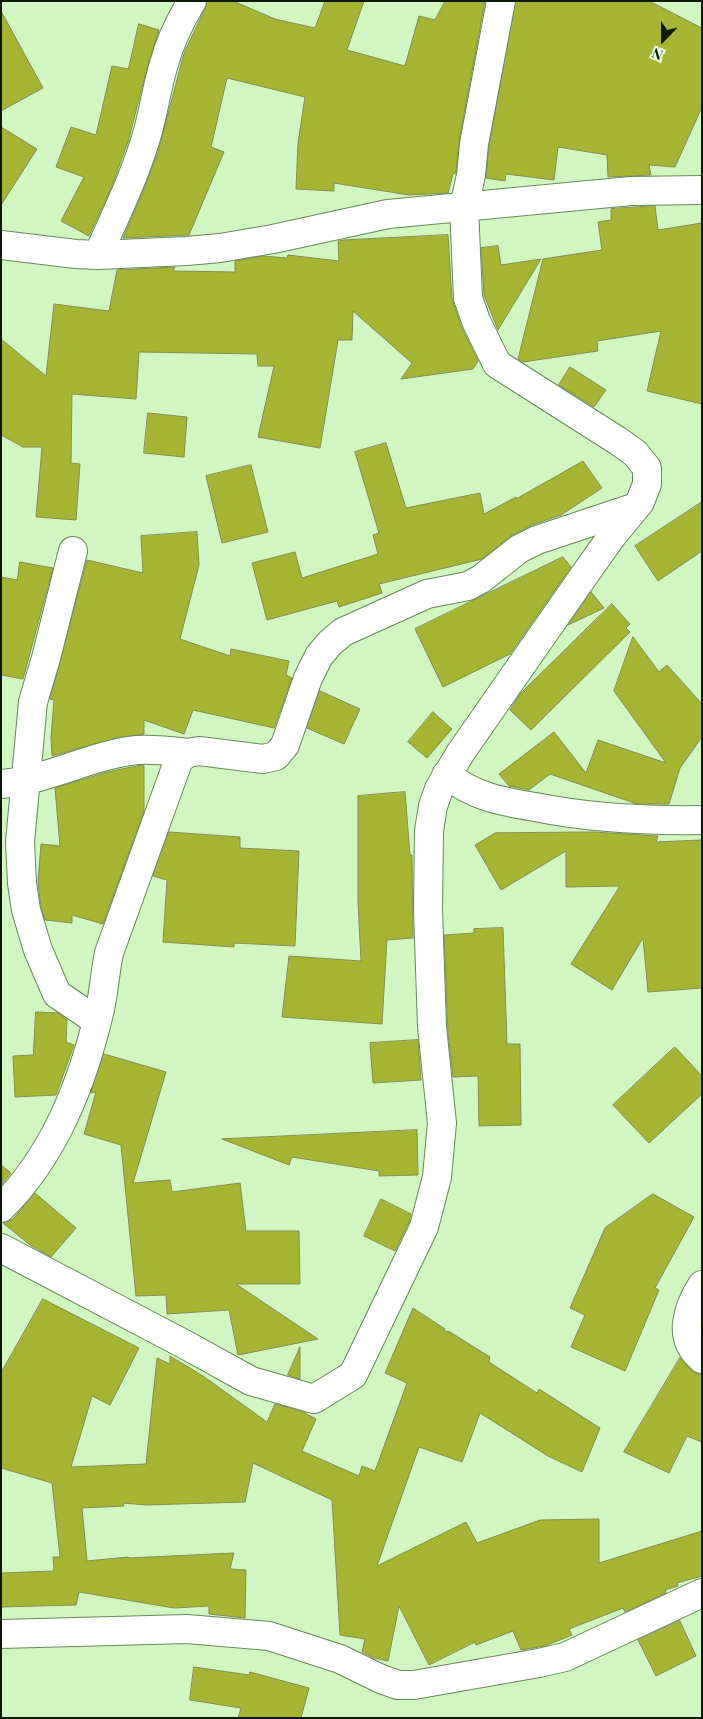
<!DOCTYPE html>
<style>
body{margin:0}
#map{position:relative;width:703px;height:1719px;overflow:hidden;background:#d1f6c1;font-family:"Playfair Display",serif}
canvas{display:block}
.frame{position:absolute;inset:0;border:2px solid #0c1806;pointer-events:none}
.north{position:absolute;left:638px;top:15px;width:50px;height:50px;-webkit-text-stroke:4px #e8fede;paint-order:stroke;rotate:202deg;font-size:14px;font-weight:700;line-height:20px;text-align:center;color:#0c1806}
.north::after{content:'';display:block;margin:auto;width:18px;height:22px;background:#0c1806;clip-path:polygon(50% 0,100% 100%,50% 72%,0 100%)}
</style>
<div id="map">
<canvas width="703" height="1719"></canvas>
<div class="frame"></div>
<div class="north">N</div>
</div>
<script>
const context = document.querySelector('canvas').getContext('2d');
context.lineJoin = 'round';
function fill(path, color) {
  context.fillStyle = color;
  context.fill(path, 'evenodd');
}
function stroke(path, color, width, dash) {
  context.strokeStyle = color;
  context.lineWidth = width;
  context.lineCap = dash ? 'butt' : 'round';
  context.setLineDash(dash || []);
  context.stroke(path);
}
const building = new Path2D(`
 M208,1h25l42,18 40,9 10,-27h39l-17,49 58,16 14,-50 16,4 10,-19h40l-26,140 -3,32 -3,1 -5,19 -39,2 -75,-12v8l-38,-2 2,-46 7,-46 -78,-19 -16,69 13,5 -35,83 -66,3 23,-54 12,-32 26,-99 21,-44z
 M516,1h133l53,27v79l-27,60 -26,-2 2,10 -43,2 -1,-22 -49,-8 -4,33 -48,-6 -1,7 -19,-3 3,-32z
 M1,11l42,77 -42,23z
 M139,24l20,6 -12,38 -19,74 -17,46 -22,48 -28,-15 23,-44 -28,-10 15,-40 25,8 16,-69 16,3z
 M1,127l36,22 -36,56z
 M655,206l3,24 44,-7v181l-55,-13 14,-60 -64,10 1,10 -75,11 -5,-3 25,-100 59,-9 -4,-28 13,-2v-11z
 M448,235l4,64 9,27 17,35 -5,8 -72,10 11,-16 -59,-52 -1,29h-14l-18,108 -62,-11 16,-71h-16l-1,-12 -118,-2 -3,47 -64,-5 -1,69 9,1 -4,56 -40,-3 6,-70h-19l-22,-12v-96l45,37 8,-72 55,7 8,-41 58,-3 -2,4 62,1v-11l28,-5 24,2 1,-3 51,6 -1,-20 6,-1z
 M498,246l3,19 40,-6 -43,71 -14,-35 -3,-47z
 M570,367l36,23 -12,17 -35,-22z
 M148,413l39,4 -3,40 -40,-4z
 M386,443l20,65 74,-15 4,21 32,-17v2l67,-38 19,27 -41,27 -29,10 -20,10 -30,24 -103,25 3,9 -43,14 -2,-6 -70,19 -15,-57 43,-11 7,26 76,-24 -5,-19 6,-2 -24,-81z
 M251,465l17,67 -46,11 -16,-67z
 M702,502v49l-44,30 -23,-35z
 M197,532l2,33 -19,74 50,17 1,-7 58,12 -3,14 6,3 -18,50 -81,-18 -9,24 -40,-14v14l-28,4 -64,18 -1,-18 3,-38 -4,-1 37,-139 56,13 -2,-37z
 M563,557l8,10 -61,87 -67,33 -28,-58z
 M20,562l33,6 -30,111 -22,-4v-98l16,3z
 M591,592l13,16 -36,17z
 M612,604l18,20 -4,4 4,4 -99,98 -21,-20 10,-16z
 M633,637l26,35 8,-7 35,39v33l-22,31 -11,36h-32l-87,-30 -21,16 -20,-4 -10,-12 55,-42 32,41 12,-33 68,23 -52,-72z
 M320,691l40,18 -16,35 -37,-16z
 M433,712l19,17 -25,29 -19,-16z
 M144,765v46l-41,113 -31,-9v8l-27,-3 -4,-13 -3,-25 3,-38 19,2 -5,-58 52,-16z
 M405,792l5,63h2l1,83 -26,2 -5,84 -100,-7 7,-61 72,5 -3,-59v-106z
 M169,832l71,5v11l59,3 -4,95 -61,-3v4l-71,-5 4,-62 -14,-4z
 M594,832l64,4 -2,6 46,-2v148l-54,4 -5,-54 -31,52 -41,-26 49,-78 -54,1v-36l-65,39 -26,-45 20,-12z
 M503,928l4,116h13l1,81 -42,1 -1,-50 -25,1 -5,-44 -4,-98 30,-2v-4z
 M36,1012l22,1 9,7 -1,22 8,3 -18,50 -41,2 -2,-41 20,-1z
 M418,1040l3,40 -48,3 -3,-40z
 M675,1047l27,29v18l-53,49 -36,-38z
 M104,1054l62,18 -33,111 37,-3 2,12 68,-9 6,48h53l1,53h-64l82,55 -80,16 -9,-45 -62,4 -1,-19 -30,1 -15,-151 -37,-11 12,-42 -5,1z
 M417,1130l1,45 -39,1v-5l-87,-14 -3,8 -67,-26z
 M1,1165l10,8 -10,12z
 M35,1193l41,35 -25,29 -21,-12 -27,-22 10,-4z
 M653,1194l41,23 -39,71 4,2 -34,81 -54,-24 14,-32 -15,-7 35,-80z
 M381,1199l30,15 -2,8 -14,29 -31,-15z
 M43,1299l96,49 -29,57 -18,-9 -21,71 75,-3 11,-106 13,6v-8l33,20 64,46 8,-18 26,7 15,8 -14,32 57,25 3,-10 13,5 32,-88 -22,-10 28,-65 32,21 -1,2 6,1 40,25 -1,5 48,31 2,-4 61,39 -18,44 -34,-16 -68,-43 -18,49 -43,-15 -42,119 89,-44 11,21 63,-23 59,-1v44l103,-32v45l-25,7 1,3 -13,4 1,3 -41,19 -2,-4 -54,21 3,6 -27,11 -24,4 -8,-19 -37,14 -1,-3 -46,23 -30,-59 -11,55 -14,-3 -12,-6 3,-13 -25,-4 -8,-135 -79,-37 -8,39 -99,3 -23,-2 1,3 -42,2 5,53 41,-4 1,1 105,-5 -4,16 16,1 -1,48 -36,-4v-8l-35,2 -95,-16 -3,13 -75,2v-34l53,-2 -1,-14h7l-8,-74 -51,-15v-95z
 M300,1347v32l-12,-4z
 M680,1358l11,12 6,4h5v68l-15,-6 -18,37 -45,-21z
 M680,1621l16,35 -40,20 -18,-36z
 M194,1667l55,8 1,-3 59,16 -8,30h-63l3,-10 -51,-8z`);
const street = new Path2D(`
 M1,245l75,9 22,1 89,-4 33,-3 53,-9 115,-25 243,-23 71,-1
 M98,255c18,-41 38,-81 50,-124 6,-22 9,-45 16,-67 6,-23 16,-43 28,-63
 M73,551l-27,107 -13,44 -13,140 2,41 4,27 12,40 19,44 40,27
 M446,775c30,22 53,26 89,32 55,11 110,14 167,13
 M1,784c47,-4 90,-29 136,-34 17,-1 34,1 51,3
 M1,1208c54,-53 82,-126 99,-199 4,-18 5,-37 9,-56l70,-194 9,-6 11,-2 64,8 13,-3 9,-11 23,-67 11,-22 11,-13 13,-11 84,-38 41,-8 13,-7 38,-30 18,-9 99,-33
 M1,1248l183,96 67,37 63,18 39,-24 71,-148 13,-50 5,-54 -10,-96 -4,-118 1,-78 4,-25 6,-17 22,-37 122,-175 29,-41 28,-34 7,-18v-16l-12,-15 -17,-12 -121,-77 -21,-43 -8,-23 -4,-91 7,-32 3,-31 27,-143
 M702,1285c-15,24 -25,53 0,74
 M1,1634l186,-5 82,7 71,23 41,20 17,6h16l125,-22 26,-6 137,-64`);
fill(building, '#a6b531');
stroke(building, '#848c53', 1);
stroke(street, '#678858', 30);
stroke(street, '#fff', 28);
</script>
